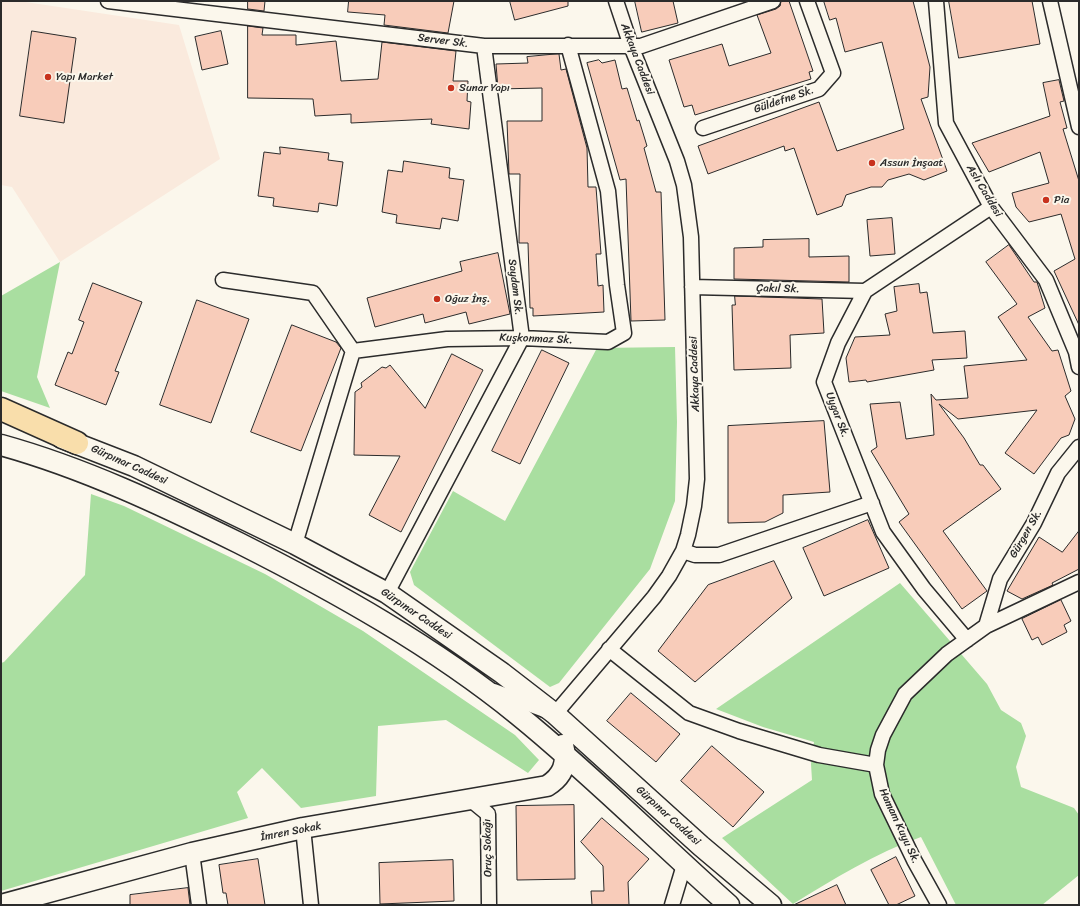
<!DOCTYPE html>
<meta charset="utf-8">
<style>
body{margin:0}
#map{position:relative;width:1080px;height:906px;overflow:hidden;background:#fbf7ec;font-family:Sriracha,sans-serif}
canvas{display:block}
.frame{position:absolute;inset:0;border:2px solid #2b2b2b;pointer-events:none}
</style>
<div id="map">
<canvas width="1080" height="906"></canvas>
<div class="frame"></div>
</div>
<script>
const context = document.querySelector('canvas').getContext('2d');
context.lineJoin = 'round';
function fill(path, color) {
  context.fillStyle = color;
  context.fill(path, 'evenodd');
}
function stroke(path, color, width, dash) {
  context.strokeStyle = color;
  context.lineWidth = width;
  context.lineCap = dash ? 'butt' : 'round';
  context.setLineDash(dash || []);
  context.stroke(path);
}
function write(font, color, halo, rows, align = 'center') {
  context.font = font + ' Sriracha,sans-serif';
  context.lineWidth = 4;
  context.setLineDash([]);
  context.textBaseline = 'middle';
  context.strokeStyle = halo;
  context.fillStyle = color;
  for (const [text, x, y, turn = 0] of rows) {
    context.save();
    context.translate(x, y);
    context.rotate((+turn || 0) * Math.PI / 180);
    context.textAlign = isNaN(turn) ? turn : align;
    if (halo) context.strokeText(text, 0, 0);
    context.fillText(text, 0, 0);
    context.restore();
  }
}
const built = new Path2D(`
 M1,1h18l160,24 41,134 -160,103 -48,-75 -11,-2z`);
const green = new Path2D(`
 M60,262l-23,115 13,31 -49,-17v-95z
 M675,347l2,75 -2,79 -25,68 -91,114 -9,4 -136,-102 -4,-13 43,-81 52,30 92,-173z
 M91,494l33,12 141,68 98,57 152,104 24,25 -11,13 -82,-53 -68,6 -2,70 -75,12 -39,-40 -25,24 11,26 -247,73v-228l3,-1 81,-87z
 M900,583l87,101 14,26 20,13 5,13 -10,31 5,20 53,21 5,7v60l-37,30h-86l-35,-68c-46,16 -87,42 -128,67l-71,-66 90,-58 -1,-16 3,-22 -51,-15 -47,-18z`);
const building = new Path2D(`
 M248,1h17l-1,10 -16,-2z
 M349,1h105l-6,32 -64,-8 1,-10 -37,-3z
 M510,1h58v5l-53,14z
 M635,1h38l5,22 -36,9z
 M781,1h8l24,70 -4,1 2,7 -116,36 -3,-10 -8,2 -15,-47 53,-16 7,22 42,-13 -14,-38 19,-6 4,-3z
 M824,1h89l17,66 -2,30 -7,2 26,72 -23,9 -15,-6 -21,6 -6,7h-11l-25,8 -4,11 -25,9 -23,-67 -9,3 -1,-5 -76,28 -10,-28 121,-44 18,49 67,-22 -22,-87 -37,10 -9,-34 -6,2z
 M949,1h83l8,43 -81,14z
 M248,26l15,2 -1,7h34v10l40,-4 5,40 37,-2 4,-37 74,9 -3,30h15l-1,20 4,1 -2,27 -38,-5 1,-5 -81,4v-9l-36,2 -2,-17 -65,-1z
 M32,31l44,7 -12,85 -44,-7z
 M221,31l7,33 -26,6 -7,-33z
 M559,54l2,16 5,-1 21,79 1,39h8l5,67h-5l2,32 5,-1 1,27 -71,4v-8h-3l-2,-65h-9l1,-69h-11l-2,-53h35v-33l-44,1 -2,-25 32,-1 -1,-6z
 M599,60l3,3 13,-3 7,29 5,-1 10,33 2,-1 8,26 -3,2 12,44h5l4,128 -34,1 -5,-142 -6,1 -33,-117z
 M1059,80l5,21 -4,1 7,26 -4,1 16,52v144l-25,-54 21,-12 -14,-45 -32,8 -13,-15 -4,-14 37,-10 -9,-31 -51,20 -17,-29 78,-27 -7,-33z
 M280,147l49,6 -1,7 15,2 -6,44 -18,-3 -1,9 -45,-6 1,-8 -16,-2 6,-44 16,2z
 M404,161l46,7 -1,10 15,2 -6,41 -16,-3 -2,11 -44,-6 1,-8 -15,-3 6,-42 14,2z
 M892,218l3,36 -25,2 -3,-36z
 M809,239v18l40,-1v26l-115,-3v-31l29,-1v-7z
 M1009,245l25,37h3l8,26 -17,9 24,34 6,-1 13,41 -6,5 10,23 -6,16 -8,3 -27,36 -29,-21 32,-43 -79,9 -19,-15 25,34 16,27h3l18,24 -58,42 44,60 -25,18 -63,-87 10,-8 -38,-63 6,-4 -7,-43 30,-2 6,37 28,-4 -3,-41 5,6 32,-2 -4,-32 63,-6 -29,-43 19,-13 -31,-42z
 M498,253l12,61 -41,10 -3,-12 -41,11 -2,-9 -48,13 -8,-29 95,-27 -2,-9z
 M93,283l49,19 -27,69 4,1 -13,33 -51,-20 13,-33 4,2 12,-32 -5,-2z
 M919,284l1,9 7,-1 6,41 32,-2 2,27 -35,2 2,10 -67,12 -1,-2 -17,2 -3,-24 9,-21 35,-2 -5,-21 12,-3 -3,-24z
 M735,296l87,3 2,34 -34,2 1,33 -57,2 -2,-65h3z
 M197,300l52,19 -38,104 -51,-18z
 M292,325l44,17 5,6 -40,103 -50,-19z
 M542,350l27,13 -49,101 -28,-13z
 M452,354l31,16 -82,162 -32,-17 31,-59 -46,-1 1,-63 7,-5 -1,-4 21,-16 4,1 4,-3 35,43z
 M824,421l6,71 -47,3v18l-18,9 -37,1v-97z
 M868,520l21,48 -65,28 -21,-48z
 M1079,531v38l-27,14 1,2 -31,14 -15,-8 32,-54 23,15z
 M774,561l18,37 -97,84 -37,-31 50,-66z
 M1061,600l10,21 -7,4 3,7 -25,13 -4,-8 -6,3 -10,-21z
 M631,693l49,41 -24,28 -49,-41z
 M712,746l52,46 -31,35 -52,-46z
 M574,805l1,74 -58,1 -1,-74z
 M602,818l47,41 -21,23 1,23h-37l-1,-14h13l-1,-25 -22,-24z
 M896,857l19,39 -19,9h-7l-18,-35z
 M258,859l7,46h-37l-2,-12h-3l-4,-28z
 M453,860l1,41 -74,3 -1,-41z
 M837,885l9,20h-52z
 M188,888l2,17h-60v-10z`);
const street = new Path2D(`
 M108,1l376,45h157l132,-45
 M936,1l10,122 45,84 55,73 30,72 3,15
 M1050,1l29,126
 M703,128l116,-39 14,-16 -26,-72
 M223,280l90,13 40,58
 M692,287l173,4
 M295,544l58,-193 94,-12 75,-1 86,4 16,-9 -7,-48 -9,-94 -40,-146
 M683,551l12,4h24l153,-52
 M387,593l135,-255 -38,-292
 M986,626l14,-47 34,-56 24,-50 21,-26
 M967,640l-43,-51 -41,-57 -59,-150 14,-39 27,-52 126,-84
 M609,649l80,64 50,18 80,24 57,10
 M494,691l61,23 99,-117 15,-21 14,-25 5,-16 6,-29 3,-27 -6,-242 -7,-52 -7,-24 -46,-115 -15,-45
 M471,800l17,14 1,91
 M303,828l8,77
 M192,853l7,52
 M672,905l12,-40
 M939,905l-25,-45 -32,-66 -6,-29 2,-15 5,-15 22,-41 42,-40 39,-28 93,-44`);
const secondary = new Path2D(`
 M62,438l72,28 161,78 92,49 115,80 53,41 146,132 70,59
 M1,445c83,23 161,60 238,98 97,49 194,103 279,172 74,60 140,127 211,190
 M1,905l191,-52 111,-25 244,-42c16,-10 21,-23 16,-41`);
const primary = new Path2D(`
 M1,409l76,34`);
const markers = [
 [48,77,4,"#c8321e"],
 [451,88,4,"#c8321e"],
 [872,163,4,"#c8321e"],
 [1046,200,4,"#c8321e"],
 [437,299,4,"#c8321e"]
];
const streetNames = [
 ["Server Sk.",443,41,7],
 ["Akkaya Caddesi",637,59,69],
 ["Güldefne Sk.",784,100,-19],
 ["Aslı Caddesi",984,191,59],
 ["Saydam Sk.",515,287,83],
 ["Çakıl Sk.",778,289,1],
 ["Kuşkonmaz Sk.",536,339,2],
 ["Akkaya Caddesi",695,374,-92],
 ["Uygar Sk.",837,415,69],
 ["Gürpınar Caddesi",129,465,24],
 ["Gürgen Sk.",1026,534,-60],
 ["Gürpınar Caddesi",416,614,34],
 ["Gürpınar Caddesi",668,816,42],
 ["Hamam Kuyu Sk.",899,826,65],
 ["İmren Sokak",291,832,-11],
 ["Oruç Sokağı",488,848,-91]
];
const poiNames = [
 ["Yapı Market",56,77],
 ["Sunar Yapı",459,88],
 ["Assun İnşaat",880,163],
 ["Pia",1054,200],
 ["Oğuz İnş.",445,299]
];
fill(built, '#faeadd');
fill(green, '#a9dea0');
fill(building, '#f8ccba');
stroke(building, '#2b2b2b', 1);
stroke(street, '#2b2b2b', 17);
stroke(secondary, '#2b2b2b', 23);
stroke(primary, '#2b2b2b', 25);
stroke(street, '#fbf7ec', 14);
stroke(secondary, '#fbf7ec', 20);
stroke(primary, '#f9deab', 22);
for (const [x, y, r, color] of markers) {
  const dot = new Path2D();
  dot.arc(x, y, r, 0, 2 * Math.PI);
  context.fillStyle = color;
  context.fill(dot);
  stroke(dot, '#fbf7ec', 1.5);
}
write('11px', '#2b2b2b', '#fbf7ec', streetNames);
write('11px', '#2b2b2b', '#fbf7ec', poiNames, 'left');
</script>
